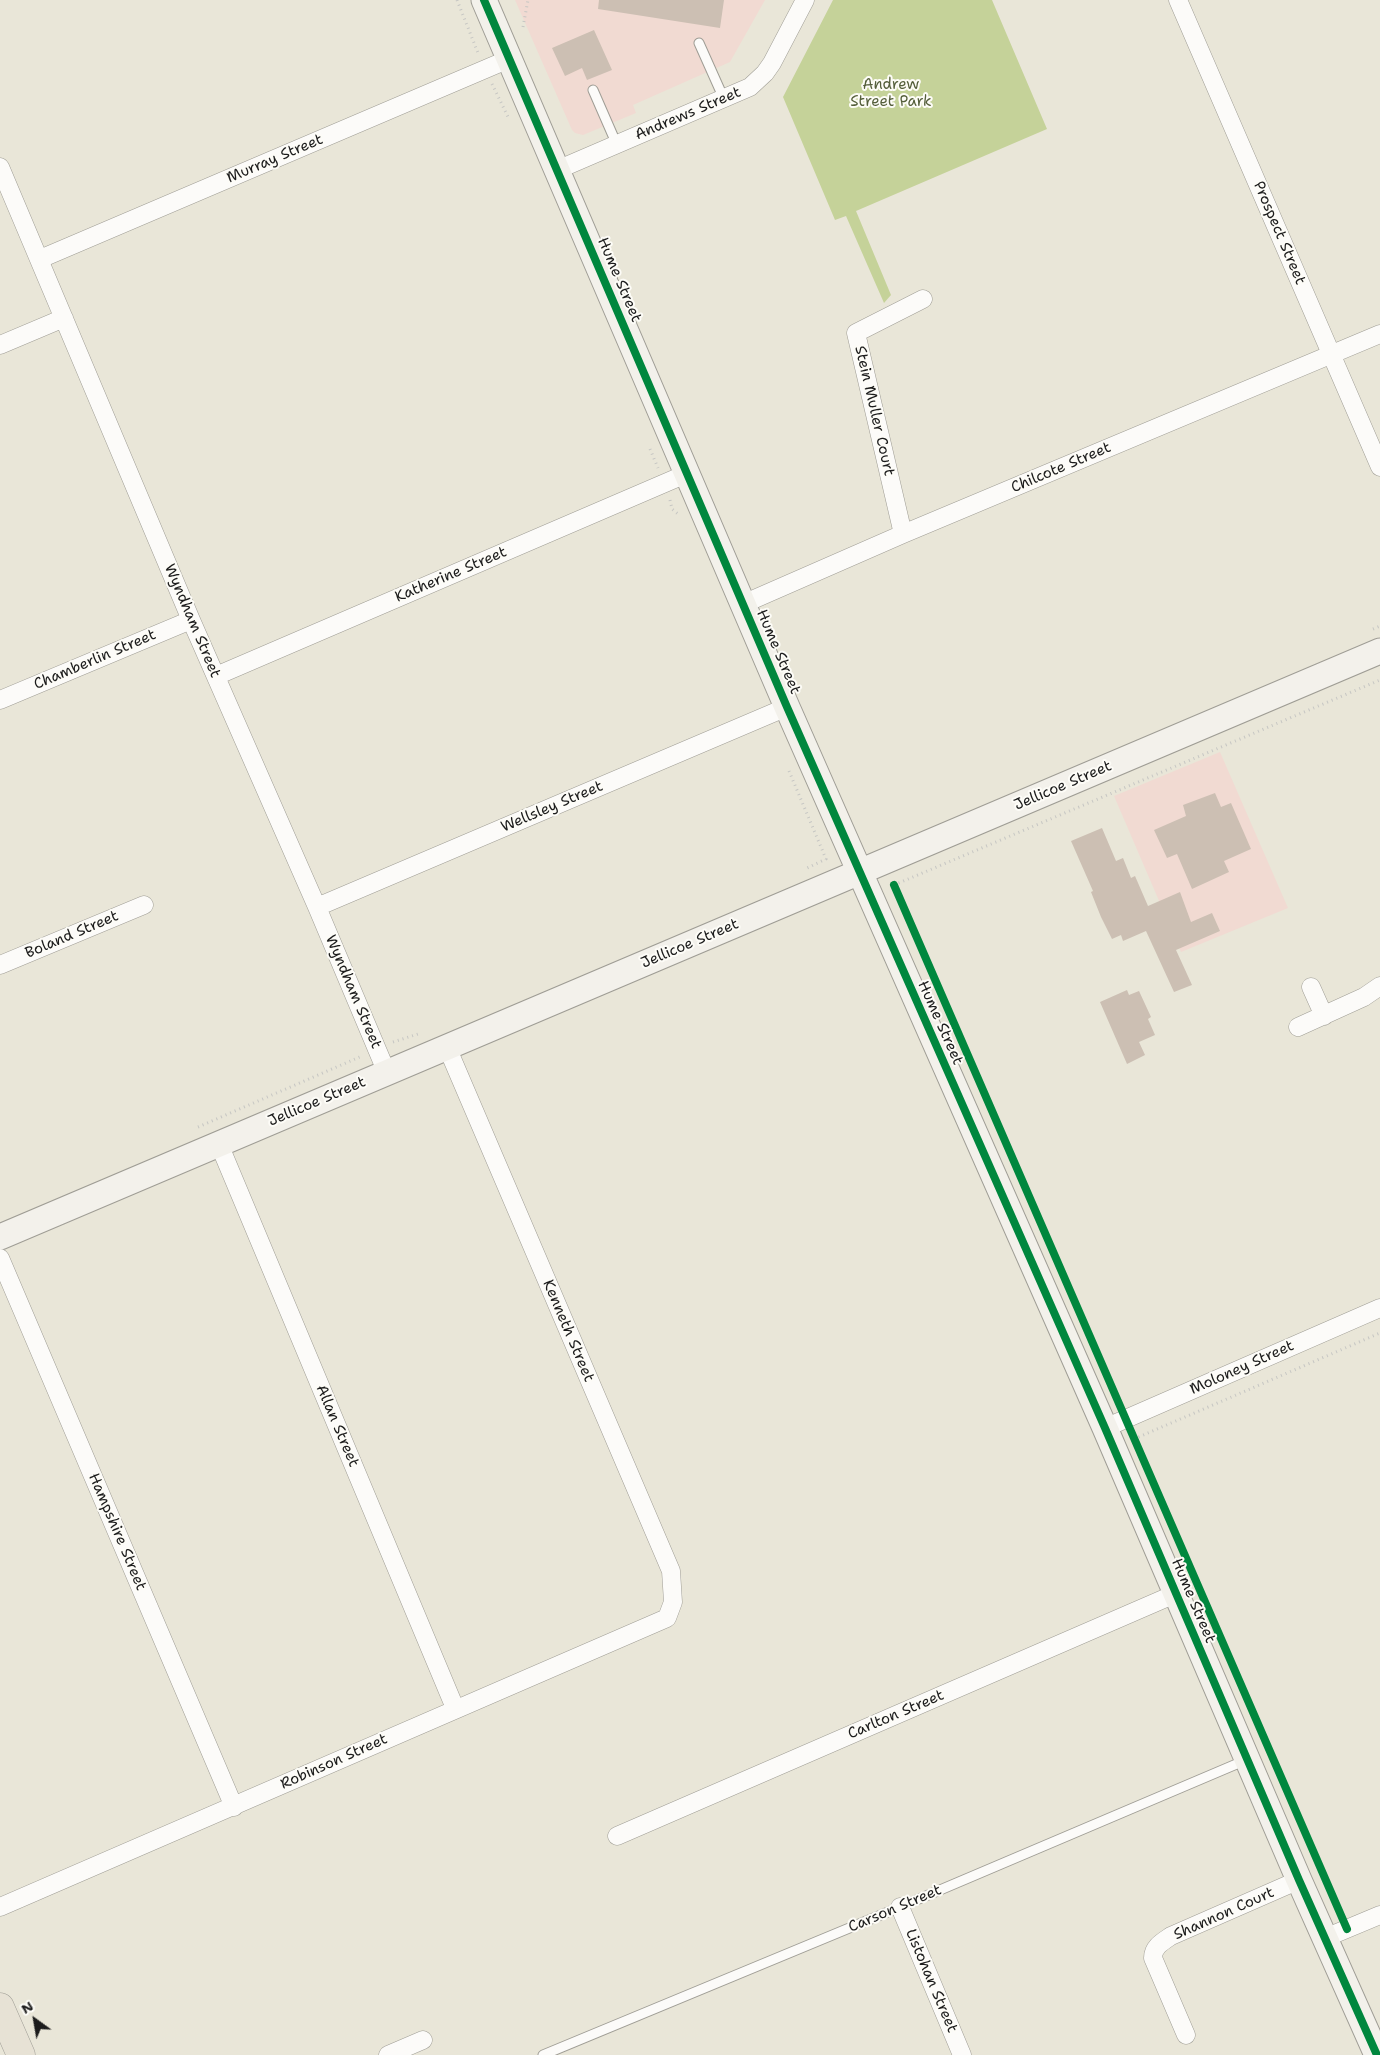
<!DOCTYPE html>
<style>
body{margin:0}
#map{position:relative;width:1380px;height:2055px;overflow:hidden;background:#e9e6d8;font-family:"Shantell Sans",sans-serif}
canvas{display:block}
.north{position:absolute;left:10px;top:1995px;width:50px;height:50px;-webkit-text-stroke:4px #fdfcf7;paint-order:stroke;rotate:328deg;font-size:14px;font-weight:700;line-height:20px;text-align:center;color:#1c1c1c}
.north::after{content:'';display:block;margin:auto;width:18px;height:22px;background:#1c1c1c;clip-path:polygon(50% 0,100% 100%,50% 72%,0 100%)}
</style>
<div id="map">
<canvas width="1380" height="2055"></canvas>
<div class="north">N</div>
</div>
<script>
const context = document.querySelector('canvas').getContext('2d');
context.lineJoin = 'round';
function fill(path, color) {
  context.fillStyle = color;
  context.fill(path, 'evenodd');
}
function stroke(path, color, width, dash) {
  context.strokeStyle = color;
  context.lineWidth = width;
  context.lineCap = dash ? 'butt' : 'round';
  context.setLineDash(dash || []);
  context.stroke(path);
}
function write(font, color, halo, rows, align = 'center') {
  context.font = font + ' "Shantell Sans",sans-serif';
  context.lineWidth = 4;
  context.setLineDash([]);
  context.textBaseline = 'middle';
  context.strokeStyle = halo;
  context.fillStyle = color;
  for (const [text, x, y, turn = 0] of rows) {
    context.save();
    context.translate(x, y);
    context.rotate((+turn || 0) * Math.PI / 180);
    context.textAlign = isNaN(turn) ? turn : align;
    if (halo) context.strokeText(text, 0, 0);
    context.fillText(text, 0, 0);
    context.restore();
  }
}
const built = new Path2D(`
 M515,0h250l-35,62 -97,43 3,8 -53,22 -8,-2 -3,-3z
 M1220,752l68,156 -107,44 -67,-156z`);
const green = new Path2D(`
 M833,0h159l55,129 -191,82 35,84 -7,8 -38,-87 -11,4 -52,-123z`);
const building = new Path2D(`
 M599,0h125l-4,28 -122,-19z
 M594,30l18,40 -25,10 -5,-12 -17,8 -13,-28z
 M1215,793l6,14 10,-4 20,46 -27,12 5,11 -37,17 -15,-35 -10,4 -13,-28 32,-14 -3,-11z
 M1102,828l14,33 7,-3 8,20 4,-2 13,30 32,-14 11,30 21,-9 8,18 -44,19 16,35 -18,7 -28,-61 -23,10 -2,-6 -9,4 -11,-22 -10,-25 2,-1 -22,-50z
 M1127,990l2,5 10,-4 12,26 -3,2 7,16 -16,7 6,13 -18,9 -27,-62z`);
const path = new Path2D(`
 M457,0l21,53
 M523,27l5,-27
 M492,84l17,35
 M650,449l8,19
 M670,500l2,9 7,6
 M1373,629l7,-3
 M789,771l37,88 -21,10
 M894,885l486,-205
 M393,1042l25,-8
 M198,1127l164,-71
 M1134,1439l246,-106`);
const lane = new Path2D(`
 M699,43l25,56
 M593,90l24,55
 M543,2055l357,-148 346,-147`);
const street = new Path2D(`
 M1178,0l202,467
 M0,167l191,453 126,287 70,166
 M557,170l193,-83 15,-14 7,-10 33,-63
 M40,259l469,-200
 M0,345l64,-27
 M903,534l-47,-201 67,-34
 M743,604l160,-70 477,-200
 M216,676l470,-202
 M0,700l191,-80
 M317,907l470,-200
 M0,965l144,-60
 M1311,987l13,29
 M1298,1027l66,-30 16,-11
 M219,1144l236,564
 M0,1258l234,549
 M1105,1428l275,-120
 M617,1836l558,-242
 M0,1907l667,-289 6,-16 -2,-31 -224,-524
 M900,1907l62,148
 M1325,1938l55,-23
 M1186,2035l-33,-77c0,-11 9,-16 18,-22l128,-56
 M388,2055l35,-15`);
const secondary = new Path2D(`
 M484,0l303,707 318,721 194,452 78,175
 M0,1237l1380,-586`);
const highway = new Path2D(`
 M0,2007l21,48`);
const cycleway = new Path2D(`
 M484,0l303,707 318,721 194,452 78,175
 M894,885l453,1044`);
const parkNames = [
 ["Andrew",891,85],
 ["Street Park",891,102]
];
const streetNames = [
 ["Andrews Street",688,114,-23],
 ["Murray Street",275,159,-23],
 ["Prospect Street",1279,233,67],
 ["Hume Street",619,280,67],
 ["Stein Muller Court",874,411,77],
 ["Chilcote Street",1061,468,-23],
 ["Katherine Street",451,575,-23],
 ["Wyndham Street",192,621,67],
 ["Hume Street",778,652,67],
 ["Chamberlin Street",95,660,-23],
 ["Jellicoe Street",1063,786,-23],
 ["Wellsley Street",552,807,-23],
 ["Boland Street",72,935,-23],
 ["Jellicoe Street",690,944,-23],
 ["Wyndham Street",353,992,67],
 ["Hume Street",940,1023,66],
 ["Jellicoe Street",317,1102,-23],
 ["Kenneth Street",568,1331,67],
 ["Moloney Street",1242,1368,-24],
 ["Allan Street",337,1426,67],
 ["Hampshire Street",117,1532,67],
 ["Hume Street",1193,1601,67],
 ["Carlton Street",896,1715,-23],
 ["Robinson Street",334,1762,-24],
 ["Carson Street",895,1909,-23],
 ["Shannon Court",1224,1914,-24],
 ["Listohan Street",931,1981,67]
];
fill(built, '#f1dad2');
fill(green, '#c5d299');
fill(building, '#ccbfb3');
stroke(lane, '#9f9d95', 11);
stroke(street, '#9f9d95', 19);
stroke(secondary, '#9f9d95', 27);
stroke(highway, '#9f9d95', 29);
stroke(path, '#c6c6c3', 3, [1, 4]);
stroke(lane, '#fcfbf9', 9);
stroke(street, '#fcfbf9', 18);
stroke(secondary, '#f3f1eb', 25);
stroke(highway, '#e7e2d5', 28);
stroke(cycleway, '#00873e', 8);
write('15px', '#545e3a', '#fdfcf7', parkNames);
write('15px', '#1c1c1c', '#fdfcf7', streetNames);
</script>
